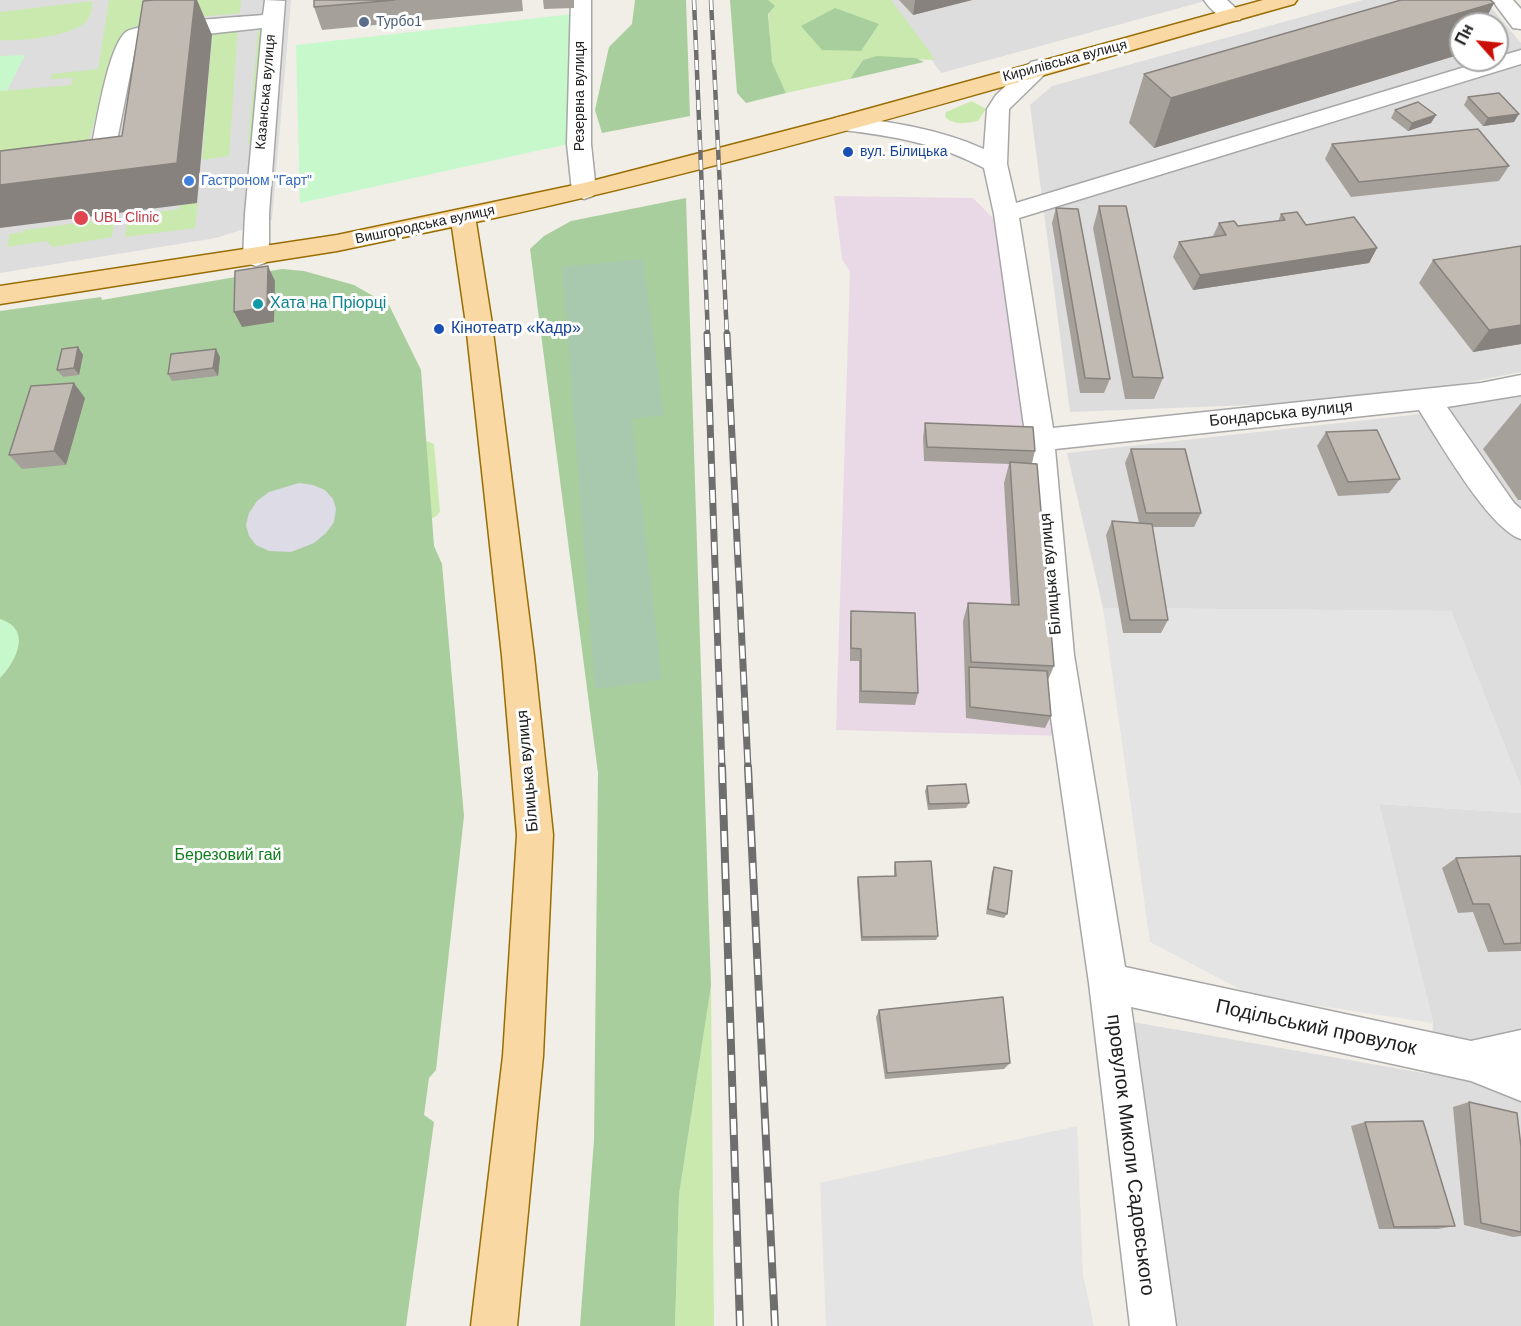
<!DOCTYPE html>
<meta charset="utf-8">
<style>
body{margin:0}
#map{position:relative;width:1521px;height:1326px;overflow:hidden;background:#f0eee7;font-family:Helvetica,sans-serif}
canvas{display:block}
.north{position:absolute;left:1449px;top:12px;width:60px;height:60px;box-sizing:border-box;background:#fff;border:2px solid #a6a6a6;border-radius:50%;rotate:297deg;font-size:16px;font-weight:700;line-height:24px;text-align:center;color:#202020}
.north::after{content:'';display:block;margin:auto;width:21px;height:27px;background:#cb0e06;clip-path:polygon(50% 0,100% 100%,50% 72%,0 100%)}
</style>
<div id="map">
<canvas width="1521" height="1326"></canvas>
<div class="north">Пн</div>
</div>
<script>
const context = document.querySelector('canvas').getContext('2d');
context.lineJoin = 'round';
function fill(path, color) {
  context.fillStyle = color;
  context.fill(path, 'evenodd');
}
function stroke(path, color, width, dash) {
  context.strokeStyle = color;
  context.lineWidth = width;
  context.lineCap = dash ? 'butt' : 'round';
  context.setLineDash(dash || []);
  context.stroke(path);
}
function write(font, color, halo, rows, align = 'center') {
  context.font = font + ' Helvetica,sans-serif';
  context.lineWidth = 6;
  context.setLineDash([]);
  context.textBaseline = 'middle';
  context.strokeStyle = halo;
  context.fillStyle = color;
  for (const [text, x, y, turn = 0] of rows) {
    context.save();
    context.translate(x, y);
    context.rotate((+turn || 0) * Math.PI / 180);
    context.textAlign = isNaN(turn) ? turn : align;
    if (halo) context.strokeText(text, 0, 0);
    context.fillText(text, 0, 0);
    context.restore();
  }
}
const residential = new Path2D(`
 M0,0h291l-19,220 -56,18 -216,35z
 M889,0h320l-268,73z
 M1363,0h122l36,43v329l-141,28 -310,12 -40,-307 22,-19zM1461,24h36v36h-36z
 M1521,394v393l-70,-176 -348,-3 -36,-155 345,-38z
 M1379,804l142,9v513h-349l-39,-304 296,52 4,-51z`);
const industrial = new Path2D(`
 M834,196l139,2 27,27 63,511 -227,-6 14,-458 -8,-13z`);
const grass = new Path2D(`
 M109,0h132l-1,13c-33,4 -94,5 -119,25l-34,107 -87,28v-82l71,-6 2,-7 -23,1 2,-5 46,-5z
 M768,0h123l44,59c-9,2 -14,0 -23,-1 -17,-1 -33,-2 -49,2l-13,19 -64,14 -15,-31z
 M92,1c1,10 -2,19 -11,25 -17,10 -62,16 -81,14v-28z
 M238,27l-9,129 -27,4 10,-125 -63,8 -3,14 -17,-1 -2,-4 10,-12 11,-4z
 M266,29l-8,114 -10,2 10,-115z
 M972,101l14,8 -8,12c-12,2 -23,5 -33,-4l1,-5z
 M198,203l-3,25 -70,9 3,-21 51,-7 1,-4z
 M115,218l-3,19 -59,10 -7,-6 -39,6 3,-13 13,-2 1,-2z
 M427,441l7,3 6,68 -5,5 -7,3 -54,-28z
 M711,986l3,340h-39l4,-131z`);
const forest = new Path2D(`
 M635,0h51l4,116 -88,17 -7,-23 14,-63 23,-23z
 M730,0h38l7,6 -7,8 4,48 14,31 -40,10 -9,-10z
 M835,8l44,16 -18,27 -39,-1 -21,-24z
 M877,56l39,2 8,4 -74,17 13,-19z
 M686,198l25,788 -32,209 -4,131h-95l14,-186 4,-367 -68,-524 14,-13 27,-15z
 M282,269l22,2 50,14 35,20 32,65 13,176 8,18 22,252 -28,254 -7,8 -5,37 10,7 -28,204h-406v-1015l101,-14 1,3z`);
const cemetery = new Path2D(`
 M643,259l21,156 -32,4 30,261 -67,9 -33,-422z`);
const park = new Path2D(`
 M573,14l-5,130 -268,59 -4,-158z
 M25,55l-18,36h-7v-35z
 M0,619c33,10 16,43 0,59z`);
const parking = new Path2D(`
 M1103,608l348,3 70,176v26l-142,-9 54,219 -180,-27 -103,-54z
 M1077,1126l6,149 11,51h-268l-6,-143z`);
const plaza = new Path2D(`
 M299,483l14,2 12,5 8,9 3,10 -2,13 -8,11 -12,10 -23,9 -22,-1 -13,-6 -7,-9 -3,-11 3,-12 8,-12 12,-9z`);
const minor = new Path2D(`
 M265,0l20,1 -16,213v43l-4,6 -9,3 -9,-3 -4,-6 2,-43 17,-186 -120,13 -7,9 -23,116 -4,5 -108,16v-16l89,-11c6,-27 18,-113 37,-128 11,-9 116,-15 137,-17z
 M571,0h20v144l5,47 -3,5 -9,3 -9,-3 -3,-5 -5,-47z
 M1204,0h23l16,15 -3,5c-15,3 -28,-8 -36,-20z
 M1492,0h21l8,9v20l-8,-1z
 M1521,50v14l-502,154 34,210 428,-45 40,-8v20l-74,12 67,96 7,6v30c-32,-10 -82,-98 -102,-129l-364,39 19,206 51,312 346,74 50,-11v71l-50,-20 -340,-74 45,319h-46l-41,-343 -47,-328 -16,-215 -32,-226 -10,-46c-45,-24 -90,-32 -141,-38l-8,-2 -4,-5 4,-5 8,-2c49,6 96,13 141,33l3,-40 9,-14 35,-33 8,-2 8,2 3,5 -3,5 -38,37 -2,55 9,39 472,-143h9v-3z`);
const major = new Path2D(`
 M1263,0h34l-3,4c-271,76 -542,159 -818,218l16,102 42,332 19,179 -10,221 -26,270h-46l32,-270 14,-221 -15,-179 -36,-332 -14,-97 -115,24 -337,53v-18l337,-51 247,-52 251,-65z`);
const railFar2 = new Path2D(`
 M694,0l14,336
 M711,0l16,336`);
const railFar1 = new Path2D(`
 M707,334l15,434
 M727,334l21,434`);
const rail = new Path2D(`
 M722,767l18,559
 M748,767l27,559`);
const wall = new Path2D(`
 M314,0h208l1,11 -201,19 -8,-23z
 M543,0h31v8l-30,1z
 M899,0h73l-59,15z
 M1494,3l-11,21h-22v30l-307,94 -25,-25 15,-49z
 M1468,97l46,25 -31,4 -19,-21z
 M1395,110l41,5 -5,8 -23,8 -17,-13z
 M1332,144l177,22 -10,15 -148,16 -26,-38z
 M1099,206l64,172 -9,21h-29l-32,-171z
 M1056,208l54,171 -6,14h-24l-28,-170z
 M1281,214l25,11 71,23 -8,15 -176,27 -20,-33 6,-15 34,-6 6,-13 19,3 40,-5z
 M1521,246v98l-48,8 -54,-69 14,-23z
 M78,347l5,8 -4,20 -16,2 -6,-7z
 M220,357l-2,19 -46,5 -4,-7z
 M85,398l-19,67 -44,4 -13,-14z
 M1521,403v97h-3l-35,-51z
 M925,423l110,28 -3,12 22,203 -6,14 3,36 -6,12 -79,-10 -3,-97 5,-18 43,2 -7,-122 5,-19 -85,-3 -1,-23z
 M1326,432l74,47 -11,14 -51,3 -21,-50z
 M1131,449l70,64 -7,14h-42l16,93 -7,13h-38l-17,-98 6,-14 27,2 -14,-60z
 M851,611l67,82 -3,12 -56,-2v-42h-9v-37z
 M927,786l42,17 -3,5 -38,2 -3,-19z
 M1521,856v95l-33,1 -15,-40 -15,1 -16,-45 14,-10z
 M895,862l43,74 -2,4 -75,1 -4,-60 1,-4 36,-1v-9z
 M994,867l13,47 -3,4 -18,-4 6,-42z
 M879,1010l131,53 -6,6 -119,10 -9,-62z
 M1469,1102l52,45v89l-8,1 -49,-12 -11,-118z
 M1365,1122l90,104 -17,3h-59l-28,-103z`);
const shadedWall = new Path2D(`
 M195,0h2l15,35 -15,168 -197,25v-43l177,-22z
 M915,0h57l-59,15z
 M1494,3l-11,21h-22v30l-307,94 17,-50z
 M1519,114l-5,8 -31,4 5,-8z
 M1436,115l-5,8 -23,8 4,-8z
 M1377,248l-8,15 -176,27 7,-15z
 M268,266l7,15 -1,41 -32,5 -8,-15z
 M1521,325v19l-48,8 16,-22z
 M78,347l5,8 -4,20 -5,-7z
 M216,349l4,8 -2,19 -5,-8z
 M74,383l11,15 -19,67 -12,-14z`);
const building = new Path2D(`
 M154,0h41l-18,163 -177,22v-34l122,-15 21,-135z
 M314,0h81l-81,7z
 M1401,0h89l4,3 -323,95 -27,-24z
 M1499,93l20,21 -31,4 -20,-21z
 M1418,102l18,13 -24,8 -17,-13z
 M1478,129l31,37 -150,16 -27,-38z
 M1099,206h27l37,172 -30,-1z
 M1056,208l22,1 32,170 -25,-1z
 M1297,212l9,13 48,-8 23,31 -177,27 -21,-33 47,-7 -7,-12 15,-2 4,5 47,-6 -4,-6z
 M1521,246v79l-32,5 -56,-70z
 M268,266l-1,41 -33,5 1,-41z
 M78,347l-4,21 -17,2 5,-21z
 M216,349l-3,19 -45,6 3,-20z
 M74,383l-20,68 -45,4 22,-69z
 M925,423l108,4 2,24 -108,-4z
 M1377,430l23,49 -52,3 -22,-50z
 M1131,449h54l16,64h-55z
 M1010,462l27,2 17,202 -83,-4 -3,-59 51,2z
 M1112,521l40,3 16,96h-38z
 M851,611l64,2 3,80 -57,-2v-42l-10,-1z
 M969,667l78,4 4,45 -81,-9z
 M966,784l3,19 -40,1 -2,-18z
 M1521,856v87l-17,1 -15,-40h-16l-17,-46z
 M931,861l7,75 -76,1 -4,-60 38,-1 -1,-14z
 M994,867l18,4 -5,43 -19,-5z
 M1003,997l7,66 -123,10 -8,-63z
 M1469,1102l48,11 4,34v85l-40,-9z
 M1423,1121l32,105 -61,1 -29,-105z`);
const markers = [
 [364,22,6,"#5c6f8a"],
 [848,152,6,"#1a4fb4"],
 [189,181,6,"#3f7fe0"],
 [81,218,8,"#e0444e"],
 [258,304,6,"#0f9aa8"],
 [439,329,6,"#1a4fb4"]
];
const farServicenames = [
 ["Турбо1",376,22]
];
const farStreetnames = [
 ["Кирилівська вулиця",1065,61,-15],
 ["Казанська вулиця",266,92,-85],
 ["Резервна вулиця",580,96,-90],
 ["Вишгородська вулиця",425,225,-12]
];
const farTransitnames = [
 ["вул. Білицька",860,152]
];
const farShopnames = [
 ["Гастроном \"Гарт\"",201,181]
];
const farHealthnames = [
 ["UBL Clinic",94,218]
];
const cultureNames = [
 ["Хата на Пріорці",270,304]
];
const transitNames = [
 ["Кінотеатр «Кадр»",451,329]
];
const streetNames = [
 ["Бондарська вулиця",1281,414,-6],
 ["Білицька вулиця",1051,574,-95],
 ["Білицька вулиця",528,771,-95]
];
const parkNames = [
 ["Березовий гай",228,856]
];
const nearStreetnames = [
 ["Подільський провулок",1316,1028,12],
 ["провулок Миколи Садовського",1130,1155,83]
];
fill(residential, '#dedddd');
fill(industrial, '#e9d9e6');
fill(grass, '#c9e9af');
fill(forest, '#a9ce9d');
fill(cemetery, '#a9c9af');
fill(park, '#c6f8cc');
fill(parking, '#e4e4e4');
fill(plaza, '#dcdbe6');
stroke(minor, '#a7a7a7', 3);
stroke(major, '#986e04', 3);
fill(minor, '#fff');
fill(major, '#f9d8a3');
stroke(railFar2, '#6e6e6e', 4.5);
stroke(railFar1, '#6e6e6e', 7);
stroke(rail, '#6e6e6e', 8);
stroke(railFar2, '#fff', 3, [10]);
stroke(railFar1, '#fff', 4.5, [13]);
stroke(rail, '#fff', 5, [16]);
fill(wall, '#a6a09a');
fill(shadedWall, '#87827d');
fill(building, '#c1bab3');
stroke(building, '#87827d', 1.5);
for (const [x, y, r, color] of markers) {
  const dot = new Path2D();
  dot.arc(x, y, r, 0, 2 * Math.PI);
  context.fillStyle = color;
  context.fill(dot);
  stroke(dot, '#fff', 2);
}
write('14px', '#4e5e75', '#fff', farServicenames, 'left');
write('14px', '#202020', '#fff', farStreetnames);
write('14px', '#164399', '#fff', farTransitnames, 'left');
write('14px', '#366cbe', '#fff', farShopnames, 'left');
write('14px', '#be3a42', '#fff', farHealthnames, 'left');
write('16px', '#0d838f', '#fff', cultureNames, 'left');
write('16px', '#164399', '#fff', transitNames, 'left');
write('16px', '#202020', '#fff', streetNames);
write('16px', '#0f7e1d', '#fff', parkNames);
write('20px', '#202020', '#fff', nearStreetnames);
</script>
